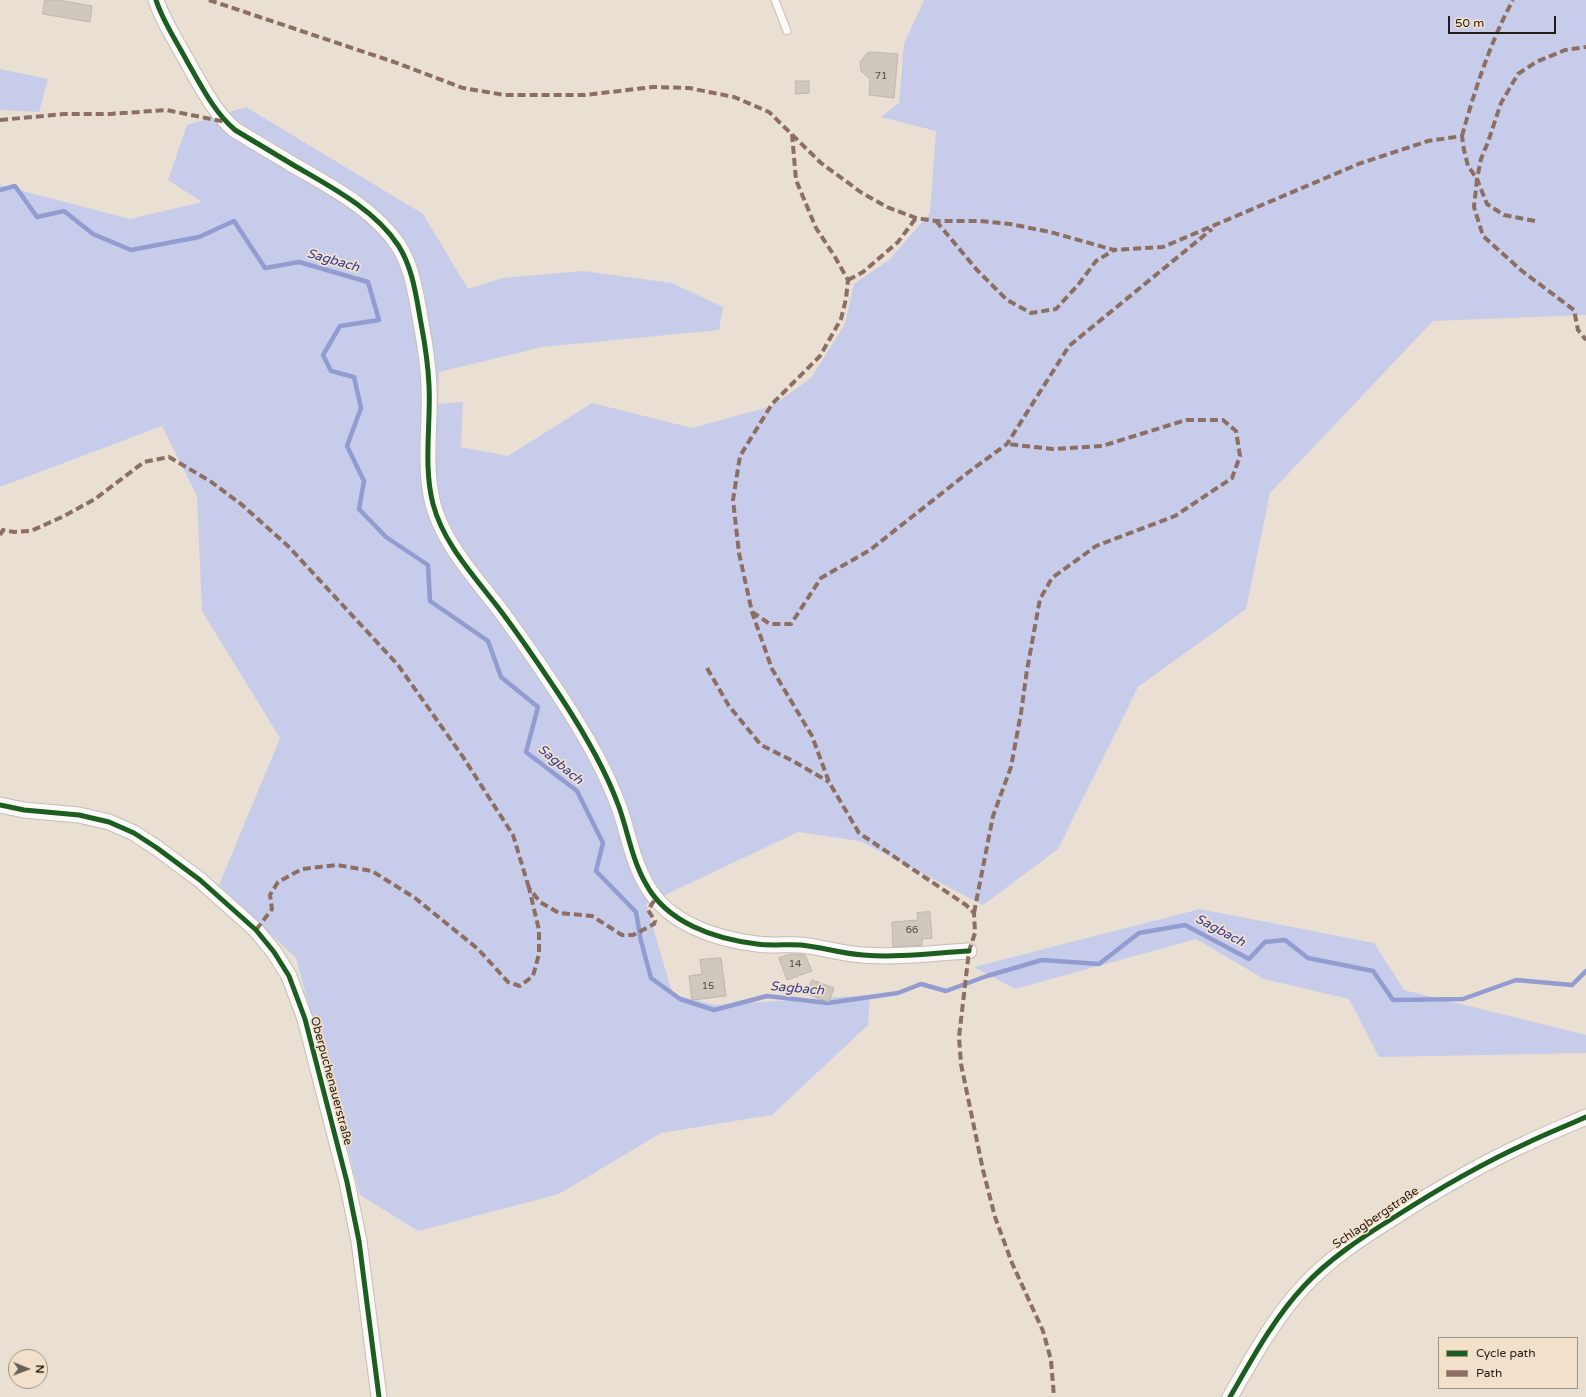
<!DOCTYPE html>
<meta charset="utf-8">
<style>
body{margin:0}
#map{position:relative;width:1586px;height:1397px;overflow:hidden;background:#e9dfd3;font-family:"Varela Round",sans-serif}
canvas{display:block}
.legend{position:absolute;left:1438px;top:1337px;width:140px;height:52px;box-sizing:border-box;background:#f2e0ca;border:1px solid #9f9282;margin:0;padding:5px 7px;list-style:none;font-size:12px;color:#231d15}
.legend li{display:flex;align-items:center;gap:8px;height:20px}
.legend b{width:20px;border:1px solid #9f9282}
.north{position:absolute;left:8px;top:1349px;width:40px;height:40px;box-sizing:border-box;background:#f2e0ca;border:1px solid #9f9282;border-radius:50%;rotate:91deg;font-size:11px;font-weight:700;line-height:16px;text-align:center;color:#231d15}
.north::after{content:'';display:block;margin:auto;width:14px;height:18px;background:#686158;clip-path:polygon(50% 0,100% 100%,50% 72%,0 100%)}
.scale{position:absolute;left:1448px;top:16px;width:108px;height:18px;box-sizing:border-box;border:2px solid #231d15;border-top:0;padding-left:5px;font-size:12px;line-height:14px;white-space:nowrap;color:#231d15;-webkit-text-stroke:3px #f2e0ca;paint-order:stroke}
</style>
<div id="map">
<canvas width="1586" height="1397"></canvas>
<ul class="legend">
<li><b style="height:5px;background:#1b5e20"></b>Cycle path</li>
<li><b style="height:5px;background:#8d6e63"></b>Path</li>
</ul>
<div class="north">N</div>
<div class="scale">50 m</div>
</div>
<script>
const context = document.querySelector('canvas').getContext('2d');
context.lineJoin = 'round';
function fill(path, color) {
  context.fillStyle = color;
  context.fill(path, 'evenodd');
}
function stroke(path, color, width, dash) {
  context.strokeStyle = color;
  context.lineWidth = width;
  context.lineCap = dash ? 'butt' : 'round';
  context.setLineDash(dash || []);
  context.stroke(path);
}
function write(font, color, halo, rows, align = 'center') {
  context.font = font + ' "Varela Round",sans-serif';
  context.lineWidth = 3.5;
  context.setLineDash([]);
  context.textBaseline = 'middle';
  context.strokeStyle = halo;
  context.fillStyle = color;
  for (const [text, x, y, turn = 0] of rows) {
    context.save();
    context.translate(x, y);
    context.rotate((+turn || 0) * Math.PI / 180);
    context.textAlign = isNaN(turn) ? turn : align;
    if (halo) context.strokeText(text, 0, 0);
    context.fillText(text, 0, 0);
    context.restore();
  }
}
const green = new Path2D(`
 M924,0h662v315l-153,6 -163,172 -24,116 -108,78 -80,162 -75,56 -123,-64 -62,-9 -152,72 27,91 43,10 154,-10 -2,30 -96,90 -111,18 -102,61 -141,37 -58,-36 -64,-237 -77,-73 61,-147 -78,-127 -5,-115 -35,-70 -162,61v-302l130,34 72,-17 -34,-22 19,-55 59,-18 177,107 45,75 34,-11 81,-7 89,12 51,24 -4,23 -177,17 -103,25 -1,32 25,-2 -2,45 47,9 84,-53 100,25 80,-22 39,-28 34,-54 9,-40 35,-24 41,-47 6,-82 -55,-14 18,-14 5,-59z
 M0,69l48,10 -9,33 -39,-2z
 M1200,909l174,34 30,47 182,45v18l-207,4 -30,-58 -85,-20 -68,-40 -181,50 -41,-22z`);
const stream = new Path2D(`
 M0,190l15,-4 22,31 27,-6 29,23 38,16 68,-13 35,-16 31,47 34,-6 69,20 11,38 -39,6 -17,29 8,16 23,6 7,31 -14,38 17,35 -5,28 27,28 42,28 2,36 58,40 13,36 37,30 -12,45 51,39 26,52 -7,28 40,41 5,29 10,37 29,21 34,11 53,-14 61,7 70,-10 23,-9 25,7 41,-15 55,-16 57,4 40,-31 46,-8 64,34 16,-17 20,-2 23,18 65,13 20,29 70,-1 53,-19 56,5 14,-14`);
const building = new Path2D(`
 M45,0h13l34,6 -2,16 -47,-8z
 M872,52l26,2 -4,44 -25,-3 1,-16 -9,-8 -1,-9 7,-9z
 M796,81h13v12l-13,1z
 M930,912l2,26 -10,1v6l-29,2 -1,-25 26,-2 -1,-7z
 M791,954l14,1 7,16 -25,9 -8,-22z
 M721,958l5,38 -34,4 -3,-24 13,-2 -2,-14z
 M812,980l22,8 -5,14 -22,-8z`);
const service = new Path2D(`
 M775,0l12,31`);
const minor = new Path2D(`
 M156,0c7,22 21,42 32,63 14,24 26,49 47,67 20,12 40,24 60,36 36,21 79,43 103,79 15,23 18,51 23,78 4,21 7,41 8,62 2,39 -6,80 4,119 11,42 45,76 70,110 20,27 39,55 57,82 23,35 45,72 59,111 9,25 13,53 27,77 21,39 69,55 111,60 15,2 30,0 44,1 21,2 41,9 62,10 35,3 71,-2 106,-4
 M0,805l24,5 55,5 30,7 25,11 23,15 43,32 56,50 18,22 15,24 16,43 42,163 12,59 20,156
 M1230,1397c22,-38 44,-79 74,-111 25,-27 57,-48 89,-68 42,-27 86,-53 132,-74 20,-10 41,-18 61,-27`);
const quiet = new Path2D(`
 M209,0l185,62 69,26 42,7h80l68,-8 36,1 45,9 35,15 52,51 41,30 25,14 29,11 20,3h44l30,3 40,8 64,18 49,-3 198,-84 67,-22 34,-5 2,14 4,16 9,13 -3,28 9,29 39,35 52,39 4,20 8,10
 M0,120l64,-6h46l56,-4 60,12
 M792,134l4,46 20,48 19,29 13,23 -2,19 -5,20 -21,37 -48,48 -32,52 -7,44 6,53 13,59 20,57 40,67 17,46 30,51 107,72 8,8 1,20 -6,18 -10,86 2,27 22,106 12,47 17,46 31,68 8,29 3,37
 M1462,136c12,-44 29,-96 51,-136
 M936,221l41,49 30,30 24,13 25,-4 22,-24 18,-24 18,-11
 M1535,221l-31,-6 -17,-11 -10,-25 4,-20 7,-17 13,-39 17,-29 18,-12 29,-12 21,-3
 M848,280l15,-8 35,-30 18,-24
 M0,535l3,-5 11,2 17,-1 33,-15 31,-17 49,-37 25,-5 41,24 31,23 47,42 110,119 65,92 50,78 16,53
 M752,612l18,12h21l30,-46 49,-28 100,-79 37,-27 62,-98 143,-117
 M707,668l22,38 32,39 32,16 36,21
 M974,913l19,-97 18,-49 10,-54 6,-43 13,-71 12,-21 44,-32 79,-30 57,-38 8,-22 -4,-25 -13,-11h-37l-84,26 -49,3 -46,-5
 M256,930l16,-21 -2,-14 8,-13 24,-13 35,-4 35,6 43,27 63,51 30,33 12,4 13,-10 6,-22v-24l-10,-42 11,14 19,11 33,3 30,19h11l21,-11 1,-3 -7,-11 8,-12`);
const cycleway = new Path2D(`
 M156,0c7,22 21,42 32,63 14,24 26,49 47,67 20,12 40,24 60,36 36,21 79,43 103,79 15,23 18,51 23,78 4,21 7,41 8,62 2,39 -6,80 4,119 11,42 45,76 70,110 20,27 39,55 57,82 23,35 45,72 59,111 9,25 13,53 27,77 21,39 69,55 111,60 15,2 30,0 44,1 21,2 41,9 62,10 35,3 71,-2 106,-4
 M0,805l24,5 55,5 30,7 25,11 23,15 43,32 56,50 18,22 15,24 16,43 42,163 12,59 20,156
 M1230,1397c22,-38 44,-79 74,-111 25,-27 57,-48 89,-68 42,-27 86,-53 132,-74 20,-10 41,-18 61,-27`);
const numberNames = [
 ["71",881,76],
 ["66",912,930],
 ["14",795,964],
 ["15",708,986]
];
const streetNames = [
 ["Oberpuchenauerstraße",331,1081,75],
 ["Schlagbergstraße",1376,1218,-34]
];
const waterNames = [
 ["Sagbach",333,261,16],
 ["Sagbach",560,765,40],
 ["Sagbach",1220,931,28],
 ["Sagbach",797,989,5]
];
fill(green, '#c7ccea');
stroke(stream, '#929cd0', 4.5);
fill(building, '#d0c8bf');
stroke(building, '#beb6ac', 1);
stroke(service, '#c5beb4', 9);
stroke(minor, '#c5beb4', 17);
stroke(service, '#fcfaf8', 7);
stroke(minor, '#fcfaf8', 15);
stroke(quiet, '#8d6e63', 4, [8, 4]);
stroke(cycleway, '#1b5e20', 5);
write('10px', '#504a41', null, numberNames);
write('12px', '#231d15', '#f2e0ca', streetNames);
write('italic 13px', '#2f3a99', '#f2e0ca', waterNames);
</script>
